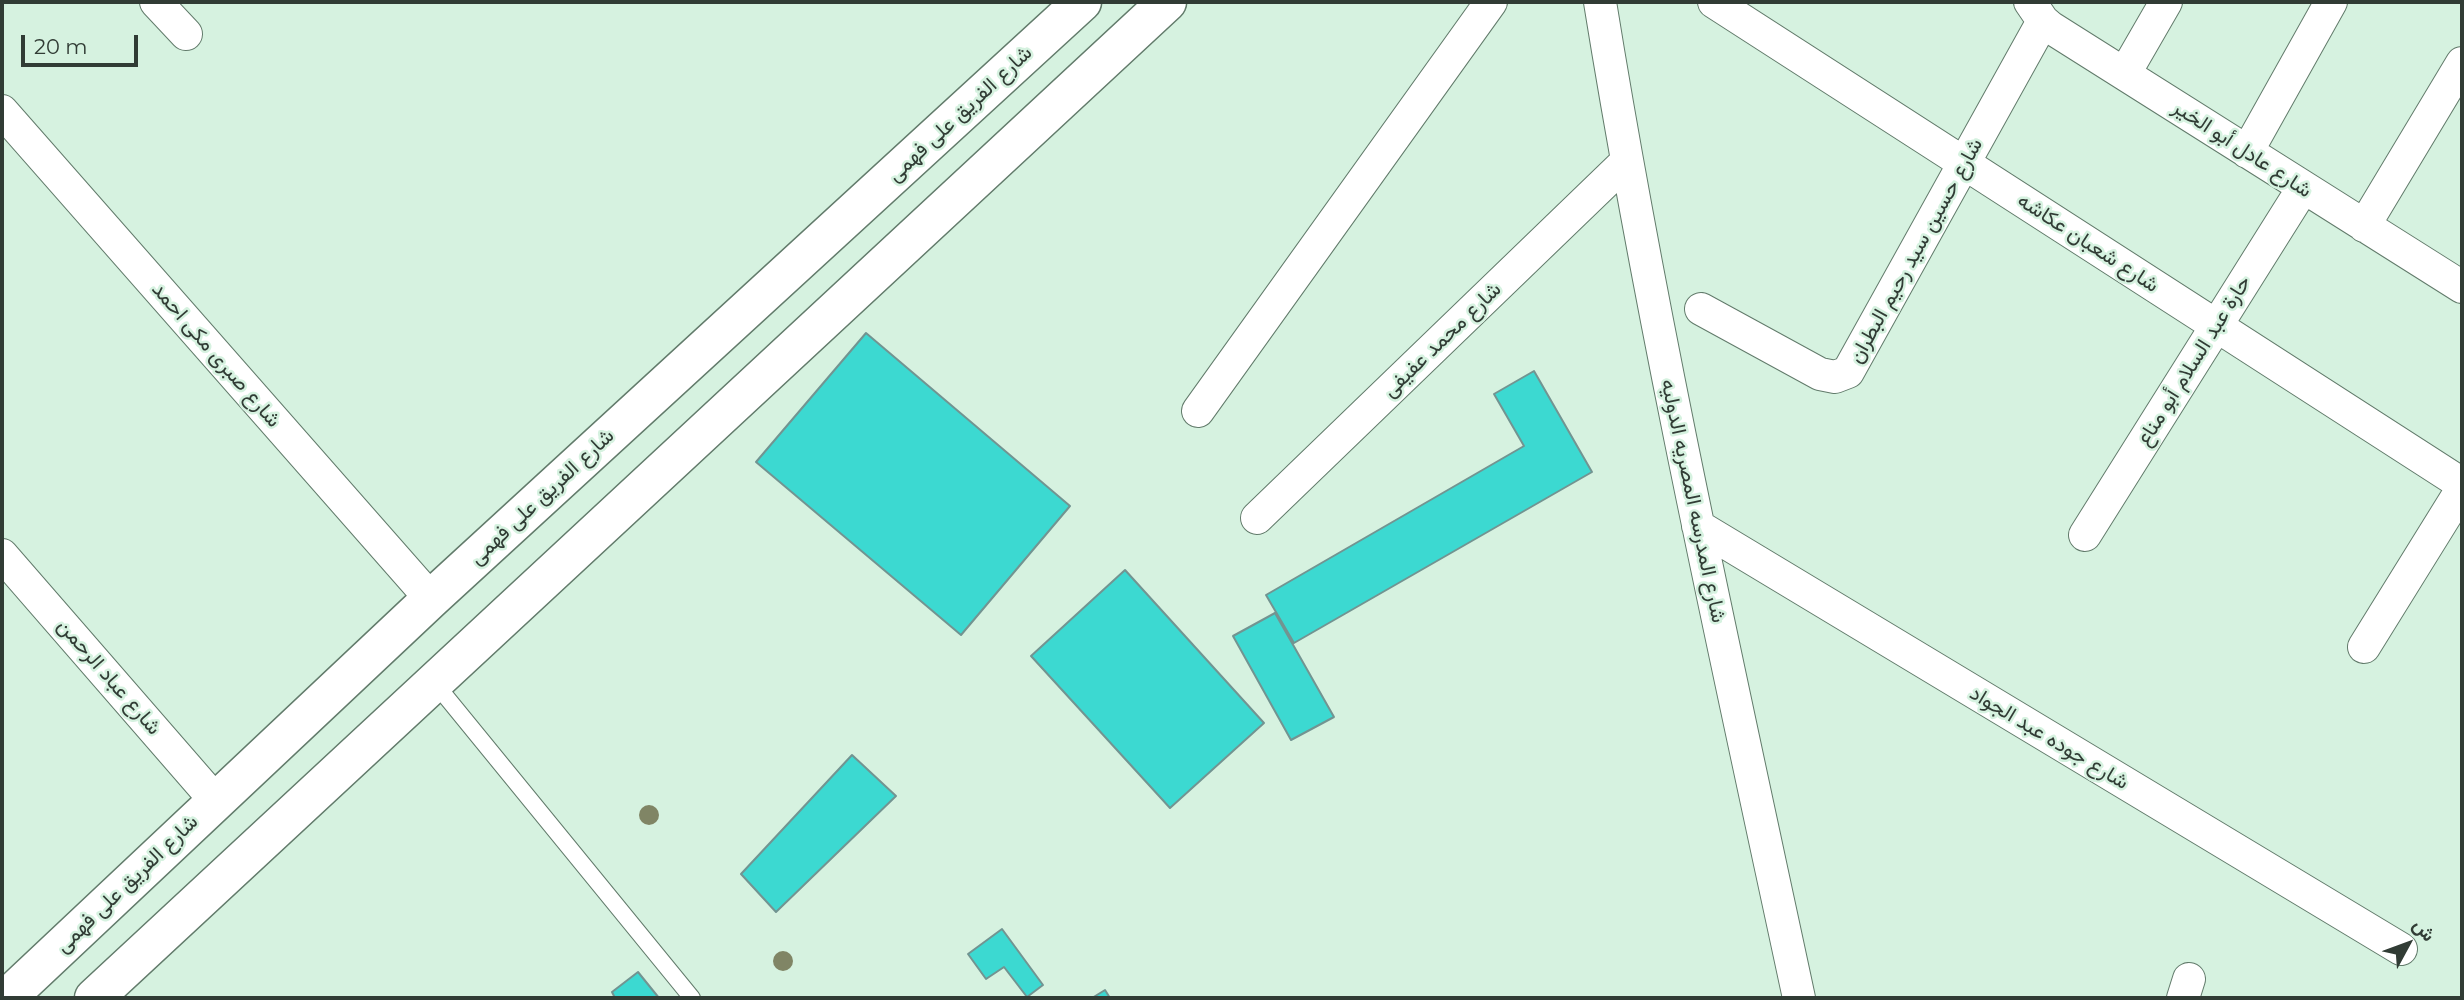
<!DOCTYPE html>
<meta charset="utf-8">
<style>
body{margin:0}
#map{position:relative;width:2464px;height:1000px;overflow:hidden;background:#d6f2e0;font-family:Montserrat,Vazirmatn,sans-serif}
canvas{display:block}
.frame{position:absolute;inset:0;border:4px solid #313c35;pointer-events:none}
.north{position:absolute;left:2373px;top:909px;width:70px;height:70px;-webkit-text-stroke:5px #d6f2e0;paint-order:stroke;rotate:49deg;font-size:19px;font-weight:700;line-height:28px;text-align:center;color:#313c35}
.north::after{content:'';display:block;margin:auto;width:24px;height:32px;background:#313c35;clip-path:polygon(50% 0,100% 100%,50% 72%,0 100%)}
.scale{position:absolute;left:21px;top:35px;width:117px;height:32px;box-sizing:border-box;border:4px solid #313c35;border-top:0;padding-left:9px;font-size:21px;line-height:24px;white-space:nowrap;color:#313c35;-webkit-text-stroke:5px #d6f2e0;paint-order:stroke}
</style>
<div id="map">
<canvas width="2464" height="1000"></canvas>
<div class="frame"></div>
<div class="north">ش</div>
<div class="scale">20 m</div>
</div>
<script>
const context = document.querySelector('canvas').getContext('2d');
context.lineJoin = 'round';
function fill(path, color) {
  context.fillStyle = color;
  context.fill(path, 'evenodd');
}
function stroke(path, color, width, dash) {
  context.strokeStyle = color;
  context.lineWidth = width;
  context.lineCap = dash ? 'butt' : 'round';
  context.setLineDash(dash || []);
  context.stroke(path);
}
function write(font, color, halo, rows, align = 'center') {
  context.font = font + ' Montserrat,Vazirmatn,sans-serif';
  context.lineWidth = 5;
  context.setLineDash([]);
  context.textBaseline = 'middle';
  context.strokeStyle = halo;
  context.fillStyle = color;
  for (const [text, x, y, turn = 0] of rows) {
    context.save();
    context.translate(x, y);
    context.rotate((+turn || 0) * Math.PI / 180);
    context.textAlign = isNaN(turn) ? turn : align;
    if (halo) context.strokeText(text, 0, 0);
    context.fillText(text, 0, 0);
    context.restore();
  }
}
const building = new Path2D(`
 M866,333l204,173 -109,129 -205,-173z
 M1534,371l58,101 -298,171 -28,-48 258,-149 -30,-52z
 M1125,570l139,153 -94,85 -139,-152z
 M1275,613l59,104 -43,23 -58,-104z
 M852,755l44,41 -120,116 -35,-38z
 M1002,929l41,56 -16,12 -23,-30 -18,12 -18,-25z
 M638,972l21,26h-44l-3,-6z
 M1105,990l5,8h-18z`);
const lane = new Path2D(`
 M434,682l258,316`);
const street = new Path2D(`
 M156,2l30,32
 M1600,2c54,334 128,665 199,996
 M1714,2l748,482
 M2030,2l13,19 7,6 412,260
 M2125,73l41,-71
 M2,111l429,488
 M2247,152l84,-150
 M2364,226l98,-163
 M1701,309l119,65 15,3 13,-5 195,-351
 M1198,411l293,-409
 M1257,518l369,-356
 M1698,526l703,423
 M2085,535l218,-347
 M2,555l213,245
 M2364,647l98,-158
 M2183,998l6,-19`);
const secondary = new Path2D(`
 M7,998l424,-399 651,-597
 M94,998l1073,-996`);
const trees = [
 [649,815],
 [783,961]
];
const streetNames = [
 ["شارع الفريق على فهمى",960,114,-43],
 ["شارع عادل أبو الخير",2242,149,33],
 ["شارع شعبان عكاشه",2088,243,33],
 ["شارع حسين سيد رحيم البطران",1916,251,-61],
 ["شارع محمد عفيفى",1442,340,-44],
 ["شارع صبرى مكى احمد",216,355,49],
 ["حارة عبد السلام أبو مناع",2194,361,-58],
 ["شارع الفريق على فهمى",542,497,-43],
 ["شارع المدرسه المصريه الدوليه",1693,501,78],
 ["شارع عباد الرحمن",109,677,49],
 ["شارع جوده عبد الجواد",2049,738,31],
 ["شارع الفريق على فهمى",127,884,-44]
];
fill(building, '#3cd9d1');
stroke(building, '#729491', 2);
stroke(lane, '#627b6b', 18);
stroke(street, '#627b6b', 34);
stroke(secondary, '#627b6b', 41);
stroke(lane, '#fff', 16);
stroke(street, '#fff', 32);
stroke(secondary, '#fff', 38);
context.fillStyle = '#808565';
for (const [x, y] of trees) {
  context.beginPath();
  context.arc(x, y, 10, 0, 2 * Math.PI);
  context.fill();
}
write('21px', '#313c35', '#d6f2e0', streetNames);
</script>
